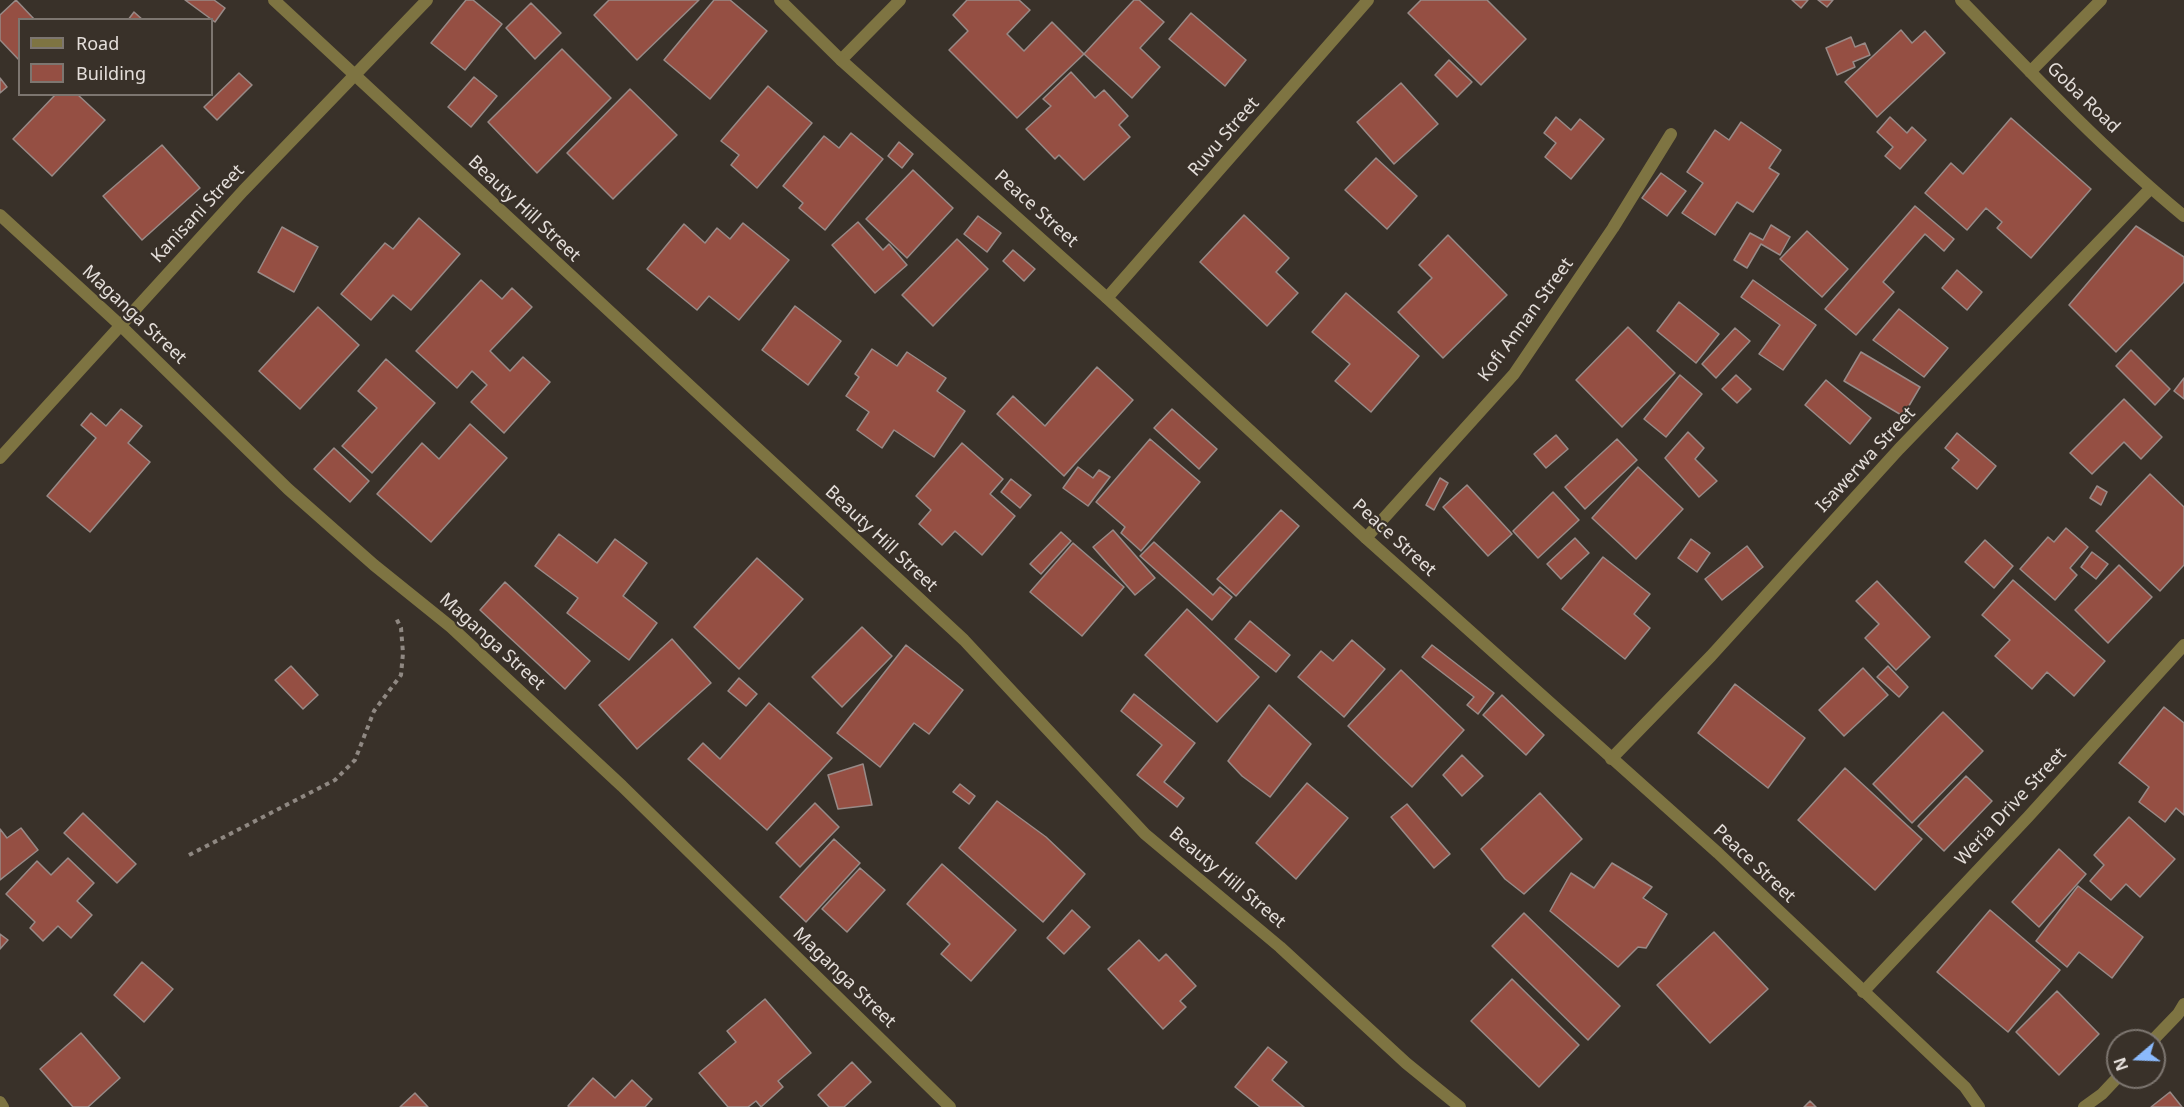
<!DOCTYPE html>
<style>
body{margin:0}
#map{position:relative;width:2184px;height:1107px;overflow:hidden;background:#393129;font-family:"Noto Sans",sans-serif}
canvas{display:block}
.legend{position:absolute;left:18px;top:18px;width:195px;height:78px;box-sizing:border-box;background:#393129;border:2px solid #7d7670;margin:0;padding:8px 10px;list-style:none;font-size:18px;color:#e4deda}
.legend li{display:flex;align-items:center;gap:12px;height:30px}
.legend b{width:30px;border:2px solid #7d7670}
.north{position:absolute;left:2106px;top:1029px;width:60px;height:60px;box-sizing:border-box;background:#393129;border:2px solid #7d7670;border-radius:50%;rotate:251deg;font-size:16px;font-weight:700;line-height:24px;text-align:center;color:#e4deda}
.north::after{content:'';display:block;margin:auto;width:21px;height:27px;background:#8bbafc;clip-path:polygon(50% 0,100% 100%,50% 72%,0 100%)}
</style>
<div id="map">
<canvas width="2184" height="1107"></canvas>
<ul class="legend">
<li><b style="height:8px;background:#7e7442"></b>Road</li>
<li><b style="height:16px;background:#954f43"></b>Building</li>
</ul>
<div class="north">N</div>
</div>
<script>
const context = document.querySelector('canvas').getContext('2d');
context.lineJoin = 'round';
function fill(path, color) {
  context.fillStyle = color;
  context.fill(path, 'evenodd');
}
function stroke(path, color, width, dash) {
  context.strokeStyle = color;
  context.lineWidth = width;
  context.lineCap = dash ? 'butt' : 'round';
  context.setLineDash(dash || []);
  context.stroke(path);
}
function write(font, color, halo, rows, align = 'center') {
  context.font = font + ' "Noto Sans",sans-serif';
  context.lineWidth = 4.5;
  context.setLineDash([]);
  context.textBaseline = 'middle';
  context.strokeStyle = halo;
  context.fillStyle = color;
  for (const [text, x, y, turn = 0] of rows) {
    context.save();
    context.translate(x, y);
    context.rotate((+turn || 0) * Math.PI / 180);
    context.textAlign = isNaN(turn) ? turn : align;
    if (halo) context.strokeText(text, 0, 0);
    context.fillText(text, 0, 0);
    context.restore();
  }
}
const building = new Path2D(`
 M16,0l19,20h-15v41l-20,-21v-25z
 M185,0h29l11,8 -10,14z
 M466,0h7l29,24 -37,46 -34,-27z
 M609,0h90l-62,60 -43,-45z
 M714,0h16l37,31 -57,68 -46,-39z
 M967,0h52l11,10 -23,24 17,17 28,-29 32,32 -67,64 -68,-68 19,-19 -15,-16z
 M1134,0h5l25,22 -24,26 20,19 -28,31 -48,-44z
 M1421,0h66l39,39 -45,46 -73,-72z
 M1792,0h16l-7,8z
 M1818,0h15l-6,7z
 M531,3l30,30 -26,26 -29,-31z
 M134,12l9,8h-15z
 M1191,13l55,47 -21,26 -56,-47z
 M1901,30l11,13 13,-12 20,22 -68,64 -32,-35z
 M1851,37l4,10 10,-4 5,12 -17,7 2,5 -18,8 -11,-27z
 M562,49l49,49 -74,75 -49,-51z
 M1449,60l23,22 -15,15 -22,-22z
 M1071,72l24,26 9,-8 24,26 -9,9 11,12 -46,43 -25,-25 -4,4 -29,-30 25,-23 -8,-7z
 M239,73l13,12 -35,35 -13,-13z
 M474,77l23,19 -26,31 -23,-20z
 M0,78l7,9 -7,6z
 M1401,83l37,41 -44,40 -37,-42z
 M768,86l44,37 -55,65 -26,-23 8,-10 -18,-14z
 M630,89l47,46 -64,64 -46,-46z
 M56,94h21l28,26 -53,56 -39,-37z
 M1556,117l15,13 9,-11 24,20 -33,40 -26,-22 11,-14 -12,-10z
 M1890,117l17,16 5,-6 14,13 -26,29 -15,-13 8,-9 -16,-15z
 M2011,118l80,71 -60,69 -34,-30 5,-6 -16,-14 -19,22 -42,-37 26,-30 12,11z
 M1741,122l40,28 -12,18 10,6 -26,38 -16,-10 -22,33 -33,-22 21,-30 -16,-11 28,-42 14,10z
 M851,133l32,26 -58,71 -26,-22 4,-5 -20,-17 41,-50 15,12z
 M899,142l14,12 -11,14 -14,-12z
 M162,145l38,43 -58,52 -39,-44z
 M1376,158l41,38 -30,33 -42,-39z
 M913,170l40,38 -46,50 -41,-39z
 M1661,173l25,18 -19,25 -25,-18z
 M1915,206l39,33 -10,12 -19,-17 -42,48 11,10 -38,43 -31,-26z
 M1244,215l45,43 -13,14 22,21 -31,33 -67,-64z
 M978,216l23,17 -14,19 -23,-18z
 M419,218l41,36 -49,56 -18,-15 -22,25 -30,-26 44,-51 8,6z
 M858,222l25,28 6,-6 18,21 -32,28 -43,-48z
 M743,223l46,37 -50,60 -30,-24 -12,14 -50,-41 37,-45 21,19 12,-15 13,11z
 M1771,225l19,12 -10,18 -19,-11 -14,24 -13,-8 16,-27 13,7z
 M2136,226l48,31v25l-68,70 -47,-47z
 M282,227l36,20 -24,45 -36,-20z
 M1807,231l41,38 -26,28 -42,-38z
 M1448,235l59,60 -64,63 -45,-46 34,-34 -13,-13z
 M957,239l31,30 -55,57 -31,-31z
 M1013,250l22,19 -11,12 -21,-20z
 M1957,270l25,22 -15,18 -25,-22z
 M481,280l21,19 10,-11 20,19 -42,44 20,20 13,-14 27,25 -46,51 -33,-31 16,-17 -15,-14 -15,17 -41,-37z
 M1753,280l63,45 -33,45 -24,-16 21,-29 -39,-28z
 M1346,293l73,63 -48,56 -36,-31 15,-17 -38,-32z
 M1679,302l40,32 -23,29 -39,-32z
 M795,306l46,35 -33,44 -46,-35z
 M318,307l41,38 -59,64 -41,-38z
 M1899,309l49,39 -24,29 -51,-37z
 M1628,327l47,46 -53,54 -46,-47z
 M1735,328l15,13 -34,37 -14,-14z
 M872,349l25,17 10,-14 39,26 -9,13 28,20 -31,46 -40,-27 -12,18 -25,-18 12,-18 -23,-16 13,-19 -4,-3z
 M2131,350l39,39 -15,16 -39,-39z
 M1861,352l59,35 -17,29 -59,-35z
 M386,359l49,44 -63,70 -30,-27 35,-38 -19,-17z
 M1097,367l36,33 -69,76 -67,-62 16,-18 32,30z
 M1680,375l22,19 -36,43 -22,-18z
 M1736,375l15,14 -14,14 -15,-14z
 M2184,378v21l-10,-8z
 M1826,380l45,38 -21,26 -45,-39z
 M2124,399l38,38 -21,22 -17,-17 -32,32 -22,-21z
 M121,409l21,17 -14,17 22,19 -60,70 -43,-36 49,-58 -15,-13 10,-12 15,13z
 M1172,409l45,40 -18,20 -45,-41z
 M470,424l37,34 -76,84 -54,-48 45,-51 17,16z
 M1688,432l16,16 -9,11 22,22 -18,16 -34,-39z
 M1957,433l39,33 -19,23 -25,-21 7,-8 -14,-12z
 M1556,435l12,14 -22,19 -12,-14z
 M1150,439l50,43 -59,69 -20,-18 4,-6 -29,-25z
 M1617,439l20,21 -52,49 -20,-22z
 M962,443l41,36 -13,15 25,22 -33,39 -27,-24 -13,14 -23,-21 12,-14 -15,-14z
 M334,448l35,33 -19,21 -36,-33z
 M1078,467l15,11 6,-8 11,7 -22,29 -25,-18z
 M1638,467l45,42 -47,50 -44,-41z
 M2150,474l34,33v58l-24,26 -64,-60z
 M1440,478l8,5 -14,27 -8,-5z
 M1011,479l20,16 -11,13 -19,-16z
 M1467,485l45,49 -24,22 -45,-49z
 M2097,486l10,6 -6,13 -11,-7z
 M1553,492l26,28 -41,38 -25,-27z
 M1281,510l18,16 -63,70 -19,-17z
 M2066,528l22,19 -18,21 7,7 -22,25 -35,-31 28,-32 6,5z
 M1113,530l42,48 -20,17 -42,-48z
 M1061,532l10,9 -30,33 -11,-10z
 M559,534l38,29 18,-24 32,24 -24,33 34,27 -28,37 -62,-47 11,-15 -43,-32z
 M1575,538l14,15 -28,26 -14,-15z
 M1691,539l19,14 -13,19 -19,-14z
 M1985,540l28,26 -19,22 -29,-26z
 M1154,542l59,53 7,-8 12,10 -20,23 -72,-64z
 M1073,543l51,44 -42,49 -52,-44z
 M1747,546l16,21 -41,33 -17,-21z
 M2092,552l16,12 -12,15 -15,-12z
 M1603,557l47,37 -16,20 16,14 -25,31 -63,-50z
 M757,558l46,41 -64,70 -45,-42z
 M2119,565l33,32 -44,46 -33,-33z
 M2013,580l92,81 -31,35 -27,-24 -15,17 -37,-33 15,-16 -28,-25z
 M1877,581l53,56 -34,33 -31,-32 14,-14 -23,-23z
 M505,582l85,79 -25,28 -85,-79z
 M1187,609l72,68 -42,45 -72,-67z
 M1250,621l40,34 -14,17 -41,-33z
 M862,627l30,29 -50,51 -30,-30z
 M672,639l39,44 -74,66 -38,-44z
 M1352,640l33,29 -41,48 -46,-40 23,-26 12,10z
 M906,645l57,45 -34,44 -15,-11 -34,44 -43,-34z
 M1432,645l62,48 -16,21 -11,-9 7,-8 -52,-40z
 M291,666l27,29 -15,14 -28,-29z
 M1888,666l20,21 -9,10 -22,-20z
 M1863,668l25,27 -44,41 -25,-26z
 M1401,670l63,60 -52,57 -64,-61z
 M739,678l18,16 -11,12 -18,-15z
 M1735,684l70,54 -37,50 -70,-55z
 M1134,694l61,49 -31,39 20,16 -7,9 -40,-32 25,-30 -41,-34z
 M1502,695l42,40 -18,20 -43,-40z
 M769,703l63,55 -65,72 -79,-71 15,-16 17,16z
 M1269,705l42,39 -41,53 -28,-21 -14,-15z
 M2164,707l20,16v92l-8,-7 -11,14 -26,-20 10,-15 -30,-24z
 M1943,712l40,39 -71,72 -39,-39z
 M1462,755l21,21 -21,20 -19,-21z
 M863,764l9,41 -34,4 -10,-34z
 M1845,768l77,71 -47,51 -77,-70z
 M1966,776l26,25 -48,50 -26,-25z
 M1307,783l41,35 -52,61 -40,-36z
 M960,784l15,12 -6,8 -16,-12z
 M1540,793l42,46 -58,55 -19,-15 -24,-30z
 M997,801l49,36 39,37 -42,48 -84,-74z
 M815,803l24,24 -39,40 -24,-24z
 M1407,804l43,50 -16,14 -43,-51z
 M83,813l53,51 -19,19 -53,-50z
 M2129,817l46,42 -35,38 -14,-13 -15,16 -21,-19 14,-16 -10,-10z
 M21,828l17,22 -38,30v-51l7,9z
 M834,839l26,24 -54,59 -26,-25z
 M2059,849l27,25 -47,53 -27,-25z
 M68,858l26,25 -17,18 15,14 -21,23 -13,-12 -15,15 -13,-13 5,-6 -29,-28 31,-33 14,14z
 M1612,863l40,24 -9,11 24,16 -21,34 -8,-1 -20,20 -68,-56 21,-38 23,15z
 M942,864l74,66 -45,51 -30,-27 9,-10 -43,-40z
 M860,868l25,22 -38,42 -25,-23z
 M2078,886l65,51 -31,41 -33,-26 -12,15 -31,-26z
 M1072,910l18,17 -26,27 -17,-16z
 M1990,910l70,60 -52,62 -71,-60z
 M1524,913l96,93 -32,34 -96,-94z
 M1714,932l54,57 -58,54 -53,-58z
 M0,934l8,6 -8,9z
 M1139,940l20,21 7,-7 30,32 -16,15 6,6 -23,22 -55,-60z
 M142,962l31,27 -29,33 -30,-27z
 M1512,979l67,66 -40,42 -68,-66z
 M2057,991l42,43 -40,41 -43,-43z
 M765,999l46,54 -33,28 5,6 -22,20 -5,-6 -8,6h-20l-29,-34 37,-31 -9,-11z
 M81,1033l39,45 -32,29h-15l-33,-38z
 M1268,1047l19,15 -15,18 32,27h-44l-25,-20z
 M852,1062l19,20 -27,25h-15l-11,-12z
 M593,1078l22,20 17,-18 20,19 -7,8h-76l-1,-1z
 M2170,1092l12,15h-31z
 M415,1093l13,14h-28z
 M1810,1101l6,6h-12z`);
const path = new Path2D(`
 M189,855l146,-75 20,-20 19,-49 27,-36 2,-22 -2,-25 -6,-12`);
const minor = new Path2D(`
 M274,0l690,640 181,194 135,113 126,116 54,44
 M1961,0c71,74 143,150 223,216
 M841,60l59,-60
 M2030,72l71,-72
 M0,215l120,110 168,164 86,76 77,62 171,159 328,321
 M1107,298l261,-298
 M0,458l243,-267 184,-191
 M1366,538l148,-164 99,-146 58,-94
 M1611,759l100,-103 188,-207 252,-261
 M1863,992l165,-175 156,-172
 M2152,1041l26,-27 6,-10
 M0,1102l3,5
 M2084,1107l18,-13 16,-17`);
const tertiary = new Path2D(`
 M780,0l61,60 266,238 259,240 352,315 247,234 14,20`);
const streetNames = [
 ["Goba Road",2083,98,44],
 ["Ruvu Street",1224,137,-49],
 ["Beauty Hill Street",524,209,43],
 ["Peace Street",1036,209,42],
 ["Kanisani Street",198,214,-47],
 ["Maganga Street",134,315,43],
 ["Kofi Annan Street",1526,320,-54],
 ["Isawerwa Street",1866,460,-47],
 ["Peace Street",1394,538,42],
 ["Beauty Hill Street",881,539,43],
 ["Maganga Street",492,642,42],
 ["Weria Drive Street",2011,807,-47],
 ["Peace Street",1754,864,43],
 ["Beauty Hill Street",1227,878,40],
 ["Maganga Street",844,978,44]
];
fill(building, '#954f43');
stroke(building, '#988a87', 1.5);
stroke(path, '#8f8882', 4, [4.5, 4.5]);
stroke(minor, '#7e7442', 12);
stroke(tertiary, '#7e7442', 12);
write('18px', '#e4deda', '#393129', streetNames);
</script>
